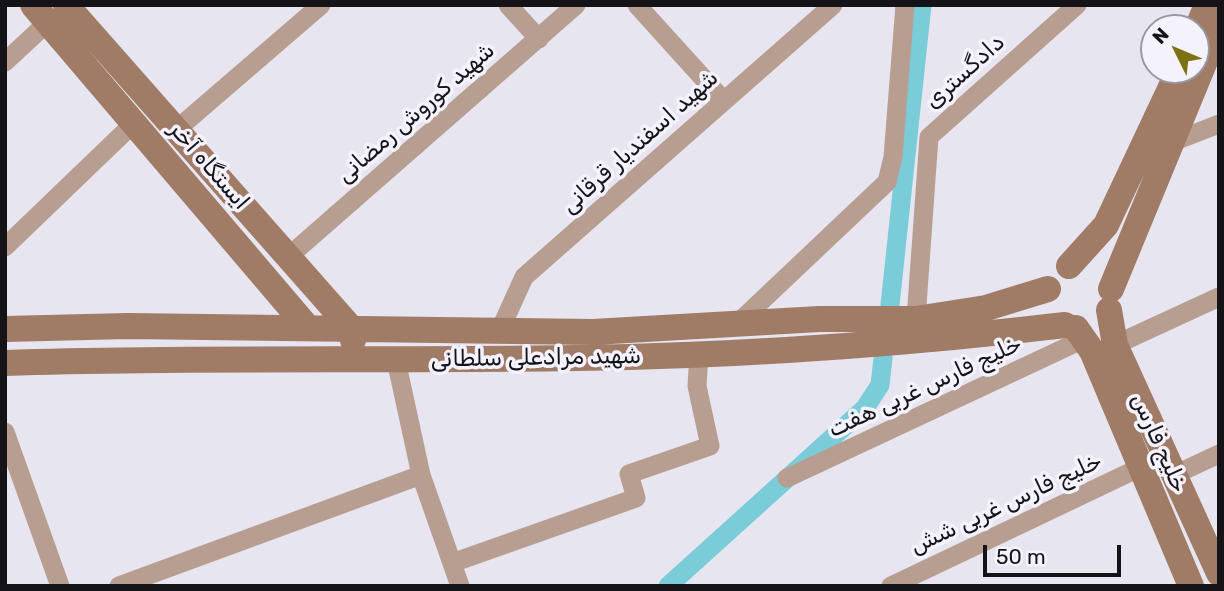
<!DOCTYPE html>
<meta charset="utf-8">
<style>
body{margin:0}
#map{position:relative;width:1224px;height:591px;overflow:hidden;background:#e6e5f0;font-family:Rubik,sans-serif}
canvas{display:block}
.frame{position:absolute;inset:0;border:7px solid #141317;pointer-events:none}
.north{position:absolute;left:1140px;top:14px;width:70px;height:70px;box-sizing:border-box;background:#f4f2fd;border:2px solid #9a99a1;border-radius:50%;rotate:313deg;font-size:19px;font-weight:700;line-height:28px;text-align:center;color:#141317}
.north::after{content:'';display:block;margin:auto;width:24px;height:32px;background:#7d7213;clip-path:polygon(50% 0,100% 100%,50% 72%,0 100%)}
.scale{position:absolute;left:983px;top:545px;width:138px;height:32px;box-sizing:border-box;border:4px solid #141317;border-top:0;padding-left:9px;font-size:21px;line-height:24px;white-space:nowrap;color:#141317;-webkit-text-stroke:5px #f4f2fd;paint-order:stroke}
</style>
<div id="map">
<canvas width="1224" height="591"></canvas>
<div class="frame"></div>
<div class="north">N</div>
<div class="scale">50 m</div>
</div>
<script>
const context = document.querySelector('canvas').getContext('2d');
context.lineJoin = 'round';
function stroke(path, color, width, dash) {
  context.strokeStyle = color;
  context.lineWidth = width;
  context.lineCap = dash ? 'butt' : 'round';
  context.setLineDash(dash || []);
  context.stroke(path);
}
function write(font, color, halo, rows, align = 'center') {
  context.font = font + ' Rubik,Cairo,sans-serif';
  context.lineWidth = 7;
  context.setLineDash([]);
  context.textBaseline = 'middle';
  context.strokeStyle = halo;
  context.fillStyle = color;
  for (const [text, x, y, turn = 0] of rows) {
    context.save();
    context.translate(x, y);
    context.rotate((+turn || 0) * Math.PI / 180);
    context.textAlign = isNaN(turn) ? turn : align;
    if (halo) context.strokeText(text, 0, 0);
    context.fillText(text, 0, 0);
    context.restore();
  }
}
const canal = new Path2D(`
 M890,305l32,-300
 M668,586l197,-178 15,-23 3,-27`);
const street = new Path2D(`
 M508,5l31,34
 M637,5l86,95
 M5,62l43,-40
 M176,130l145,-125
 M1165,145l54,-21
 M5,247l130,-125
 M288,257l288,-252
 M916,319l13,-182 148,-132
 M737,324l150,-142 6,-25 12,-152
 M500,330l24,-53 309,-272
 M1115,345l104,-48
 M396,360l25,115 39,111
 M5,432l55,154
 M1174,475l45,-21
 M787,478l297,-139
 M452,563l184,-65 -7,-24 81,-28 -13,-60 2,-33
 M119,586l302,-111
 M891,586l250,-119`);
const secondary = new Path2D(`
 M33,5l275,323
 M66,5l285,323 2,12
 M1196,31l11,-26
 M1069,266l37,-41 73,-155
 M1111,289l108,-262
 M1109,310l6,35 104,228
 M1076,328l16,23 99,235
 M5,329l123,-3 465,6 226,-13h97l70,-11 62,-19
 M5,363c208,-7 416,-1 624,-6 145,-4 292,-15 436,-32`);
const streetNames = [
 ["دادگستری",965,72,-42],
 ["شهید کوروش رمضانی",416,113,-41],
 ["شهید اسفندیار قرقانی",640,142,-42],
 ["ایستگاه آخر",209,166,49],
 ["شهید مرادعلی سلطانی",536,358,-1],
 ["خلیج فارس غربی هفت",925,387,-25],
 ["خلیج فارس",1159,443,66],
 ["خلیج فارس غربی شش",1006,504,-25]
];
stroke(canal, '#79ccd8', 19);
stroke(street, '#b89e90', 19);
stroke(secondary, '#a07b66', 26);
write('23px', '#141317', '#f4f2fd', streetNames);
</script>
